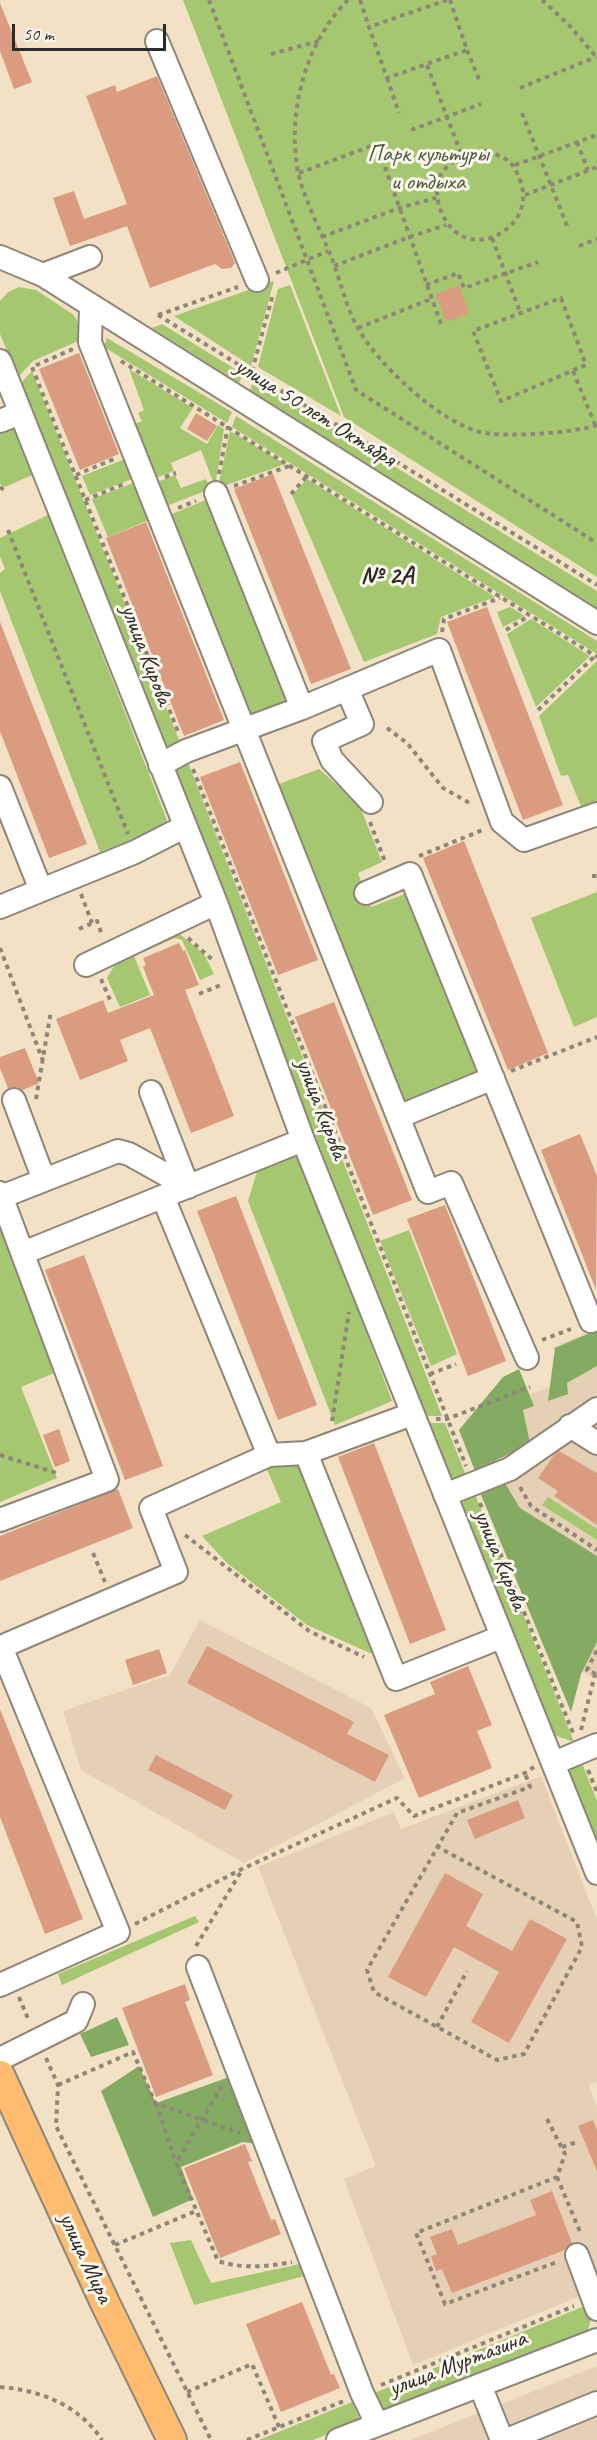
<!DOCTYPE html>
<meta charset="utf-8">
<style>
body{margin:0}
#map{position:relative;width:597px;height:2440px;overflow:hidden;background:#f2e1c4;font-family:Caveat,sans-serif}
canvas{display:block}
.scale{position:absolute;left:12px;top:24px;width:154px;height:27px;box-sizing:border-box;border:3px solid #2b2b2b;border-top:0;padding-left:8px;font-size:18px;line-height:21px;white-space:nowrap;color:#2b2b2b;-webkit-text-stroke:4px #fbf7ec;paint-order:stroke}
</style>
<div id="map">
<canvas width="597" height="2440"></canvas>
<div class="scale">50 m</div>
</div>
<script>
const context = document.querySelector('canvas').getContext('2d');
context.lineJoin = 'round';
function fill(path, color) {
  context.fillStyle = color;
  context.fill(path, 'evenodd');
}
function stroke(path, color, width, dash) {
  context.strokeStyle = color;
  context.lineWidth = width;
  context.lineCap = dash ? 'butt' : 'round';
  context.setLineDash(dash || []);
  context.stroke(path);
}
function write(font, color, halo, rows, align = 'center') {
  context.font = font + ' Caveat,sans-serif';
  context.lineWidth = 6;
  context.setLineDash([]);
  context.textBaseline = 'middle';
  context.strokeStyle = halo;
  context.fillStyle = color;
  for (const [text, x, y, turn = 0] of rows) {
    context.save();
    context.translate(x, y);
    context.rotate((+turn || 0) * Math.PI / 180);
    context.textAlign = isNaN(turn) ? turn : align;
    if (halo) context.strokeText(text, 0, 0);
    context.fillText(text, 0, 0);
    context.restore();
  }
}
const built = new Path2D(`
 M597,1329v351l-16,-9 -116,-253 100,-37 -12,-34z
 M200,1620l171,88 34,70 -161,85 -163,-93 -18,-59 107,-36z
 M541,1776l56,144v162l-8,3 8,22v182l-184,76 -69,-186 32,-13 -118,-299 136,-55 7,17z
 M597,2366v74h-186z`);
const green = new Path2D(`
 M183,0h414v577l-253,-160z
 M274,281l-23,85 -77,-50z
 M290,285l51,131 -83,-49 20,-78z
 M19,287l17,3 38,25 11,23 -52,23 -15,16 -18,-43v-33l8,-9z
 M162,324l81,50 -4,9 -87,-55z
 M107,338l125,74 -5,11 -123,-76z
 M129,369l64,39 -13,20 27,16 11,-19 6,4 -9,58 -14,-37 -30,13 3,8 -21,8 -23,-53 12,-5 -4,-8 6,-3z
 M32,371l149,374 -14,1 -5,-5 -142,-357z
 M254,380l343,211v18l-347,-219z
 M236,416l361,225v13l-365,-227z
 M0,427l14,2 18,46 -27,12 -5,-3z
 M230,431l55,33 -67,24z
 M125,459l15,17 -50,19 -8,-19z
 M175,475l6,13 25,-9 4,10 -46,18 -9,-24z
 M307,479l188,118 -54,20 -4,17 -73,28 -72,-167z
 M141,480l15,37 -48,20 -16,-38z
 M213,497l75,191 -3,16 -30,12 -10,-6 -78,-194z
 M48,515l119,305 -7,12 -25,11 -2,-4 -33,13 -100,-261v-18l5,-4 -5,-13v-18z
 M510,607l15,9 -22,11 -6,-15z
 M531,619l59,37 -54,51 -29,-73z
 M597,661v143l-14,7 -15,-36 -7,1 -22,-60z
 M187,760l255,656h-17l-251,-641 5,-9z
 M319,769l40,35 23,58 -24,11 13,34 39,-15 75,180 -81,35 -133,-320z
 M597,892v125l-23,10 -43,-109z
 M176,931l28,23 10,20 -14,6 -18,-40 -7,-2 -41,18 16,39 -30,12 -13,-29 13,-22z
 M296,1154l11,17 85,230 -57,24 -87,-224 11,-36z
 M0,1207l59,164 -38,16 36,91 -57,24z
 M409,1230l48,124 -26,12 -51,-125z
 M428,1423h17l22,55 -10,2 -8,-5z
 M300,1455l76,197 -6,1 -63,-28 -80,-62 -25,-27 79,-34 -15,-35z
 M474,1492l100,250 -20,-7 -6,-11 -87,-220z
 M548,1497l49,32v11l-55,-35z
 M580,1758l17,43v48l-29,-73 3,-12z
 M195,1916l4,6 -137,63 -4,-11z
 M191,2240l20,43 94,-20 3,12 -114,30 -24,-62z
 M587,2305l5,11 -4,14 -203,80 -13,-16z
 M352,2402l8,19 -47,19h-54z`);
const forest = new Path2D(`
 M597,1330v36l-30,17 1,11 -20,7 7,-53z
 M519,1369l15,37 -11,4 7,33 -55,28 -16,-41 44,-53z
 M499,1482l7,3 14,23 77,48v86l-16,32 -10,38 -92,-222z
 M117,2017l12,28 -38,12 -11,-23z
 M139,2066l17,37 79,-28 27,70 -19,-3 -62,25 12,32 -40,18 -52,-126z`);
const building = new Path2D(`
 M0,3l32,79 -18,7 -14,-38z
 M157,76l78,187 -4,5 -9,1 -7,-5 -65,24 -23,-62 -57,20 -17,-48 21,-7 10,28 43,-15 -41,-108 29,-11 2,7z
 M459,285l10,28 -23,9 -10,-28z
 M79,353l40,101 -39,16 -41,-101z
 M196,413l21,13 -10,15 -20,-12z
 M273,474l78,195 -40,15 -77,-195z
 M146,522l78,198 -40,16 -78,-198z
 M487,607l76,198 -40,15 -76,-198z
 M0,622l87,222 -38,14 -49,-127z
 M240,762l78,198 -40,15 -78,-198z
 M464,841l84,212 -40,17 -85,-212z
 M179,943l4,8 2,-1 14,35 -14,5 49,126 -43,17 -41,-105 -30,12 8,21 -48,19 -24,-61 47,-19 5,13 46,-18 -11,-28 3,-2 -3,-7z
 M334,1002l78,198 -39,15 -78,-198z
 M25,1048l14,35 -16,7 -7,-3 -8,1 -8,-20v-11z
 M580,1134l17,42 -1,114 -55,-140z
 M236,1196l81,209 -39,15 -81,-209z
 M445,1205l61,156 -38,15 -61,-157z
 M84,1255l79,211 -38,14 -80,-210z
 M59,1429l11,32 -15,6 -12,-32z
 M374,1443l72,187 -36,14 -72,-187z
 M559,1451l38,22v52l-43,-29 4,-5 -20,-13 16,-23z
 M118,1489l15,39 -133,53v-45z
 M207,1646l147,76 -7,12 42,21 -14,27 -188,-99z
 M159,1649l8,24 -34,12 -8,-25z
 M468,1666l24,59 -15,6 15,37 -73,30 -35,-83 51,-21 -5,-12z
 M0,1709l83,210 -38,15 -45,-117z
 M156,1755l77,40 -8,15 -77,-40z
 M518,1800l7,18 -50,21 -8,-19z
 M445,1873l38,21 -17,32 46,25 18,-32 37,20 -58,104 -38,-21 28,-50 -45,-25 -28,50 -38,-20z
 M185,1984l5,16 -5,2 28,73 -57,22 -34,-89z
 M593,2120l4,10v41l-19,-45z
 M245,2144l7,17 -4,1 23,58 4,-1 6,15 -61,24 -36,-90z
 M552,2191l20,52 -7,7 -113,43 -10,-24 -6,2 -5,-15 6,-2 -7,-17 22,-8 6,16 78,-30 -6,-15z
 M302,2302l29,73 3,-1 6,14 -59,24 -35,-88z`);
const path = new Path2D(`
 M209,0l147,390 241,153
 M348,0c-43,43 -61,113 -50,172 5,24 23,60 33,84 9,24 15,51 27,72 20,37 82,94 122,104 24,6 94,1 117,-7
 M360,0l9,27
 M447,0l-78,27 18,51 80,-28 -17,-50
 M542,0l28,26 27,32
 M467,50l13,32
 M271,54l48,-13
 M427,65l35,91
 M387,78l12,35
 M520,88l76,-31
 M522,113l46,115
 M411,130l70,-26
 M577,142l11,28
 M487,151c22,8 26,10 34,32 16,47 -58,85 -80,28 -14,-37 11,-57 46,-60z
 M515,165l82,-30
 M385,167l56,157
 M299,173l72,-27
 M525,195l72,-28
 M322,237l77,-29 37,-10
 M492,238l28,74
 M579,246l18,-7
 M334,266l75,-29 37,-12
 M276,273l52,-22
 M426,285l32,-12 6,15 74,-26
 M561,298l25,67 -85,36 -28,-70z
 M158,315l439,270
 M158,315l80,-28
 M358,328l73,-29
 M73,349l-41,18 147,367
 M121,361l476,296
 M252,371l21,-77
 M573,371l23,56
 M219,474l9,-48
 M76,475l38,-16
 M165,477l11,-4
 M234,486l55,-20
 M0,487l4,3
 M291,494l16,-18
 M85,500l39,-16
 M178,508l18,-7
 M8,530l120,304
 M506,630l23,-14
 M442,632l2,-13 56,-21
 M538,710l57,-54
 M387,728l20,15 36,45 30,17
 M193,769l273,697
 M370,822l15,40
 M419,856l66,-27
 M592,876h5
 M81,894l11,29
 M79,929l18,-8 5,14
 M188,938l26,23
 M0,948l43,113
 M101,979l10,23
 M199,994l24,-10
 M511,1071l86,-34
 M36,1099l15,-88
 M542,1340l29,-11
 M430,1374l26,-10
 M436,1419h11l83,-32
 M332,1421l17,-109
 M0,1455l60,19
 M520,1487l11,19 66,44
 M480,1503l93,230
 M185,1535l124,96 55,26
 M93,1553l12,29
 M596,1674l-9,-4 10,-20
 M581,1730l14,-56
 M588,1770l9,22
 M436,1846l141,76 5,25 -58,107 -27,6 -123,-68 -7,-22 90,-157 73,-26 -5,-14
 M135,1924l107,-55 155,-71 17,18 111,-43 9,-6
 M196,1946l46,-76
 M19,1997l10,24
 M437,2027l30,-56
 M46,2058l12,27 -2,41 155,314
 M58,2085l75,-33 22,51 85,30
 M222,2086l-46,77 42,98c24,8 49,6 74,1
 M156,2103l20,60
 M547,2119l18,35 -8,23 -141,56 29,71 112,-42
 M562,2147l15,-5
 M557,2177l24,57
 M115,2245l81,-34
 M381,2385l193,-79
 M0,2387c40,3 79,18 102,53
 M187,2392l65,-28 27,63
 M247,2440l97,-39`);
const minor = new Path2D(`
 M157,41l100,239
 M0,257l43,18 554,348
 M43,275l47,-18
 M91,306l-1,36 338,850 23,-9 76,175
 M0,361l216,542 87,237 294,733
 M0,421l20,-8
 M216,493l86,215
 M347,689l15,35 -38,17 8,19 39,42
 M160,765l26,-14 116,-43 137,-58 63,172 22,18 73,-26
 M0,787l41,103
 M366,893l44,-19 181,447
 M0,907l135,-55 49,-25
 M86,965l130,-62
 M151,1092l37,95
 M14,1100l30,80
 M398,1117l95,-39
 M0,1193l107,287 -107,40
 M1,1197l117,-46 11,3 59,33
 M163,1197l106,258 37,-2 106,-39
 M23,1253l280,-113
 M570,1426l27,17
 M306,1453l90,226 105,-42
 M445,1495l65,-26 87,-60
 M554,1763l43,-18
 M198,1967l164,426 15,31
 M0,1985l118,-53 -117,-285 175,-75 -25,-64 118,-53
 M0,2059l76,-38 7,-17
 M577,2255l20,54
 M480,2385l22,55
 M338,2440l259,-100
 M507,2440l90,-37`);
const major = new Path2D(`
 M0,2075l105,228 67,137`);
const parkNames = [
 ["Парк культуры",428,155],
 ["и отдыха",428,183]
];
const streetNames = [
 ["улица 50 лет Октября",315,413,32],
 ["улица Кирова",146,655,69],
 ["улица Кирова",321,1109,69],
 ["улица Кирова",500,1560,68],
 ["улица Мира",85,2258,65],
 ["улица Муртазина",458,2364,-21]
];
const neighbourhoodNames = [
 ["№ 2А",387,576]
];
fill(built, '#e5d0b5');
fill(green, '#a4c770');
fill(forest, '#83ac62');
fill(building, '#da9b80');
stroke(minor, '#8e8678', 26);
stroke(major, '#8e8678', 32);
stroke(path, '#8e8678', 4, [4.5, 4.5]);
stroke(minor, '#fff', 22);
stroke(major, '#fdbc6f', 28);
write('24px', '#4f5a40', '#fbf7ec', parkNames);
write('24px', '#2b2b2b', '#fbf7ec', streetNames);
write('bold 26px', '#2b2b2b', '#fbf7ec', neighbourhoodNames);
</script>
